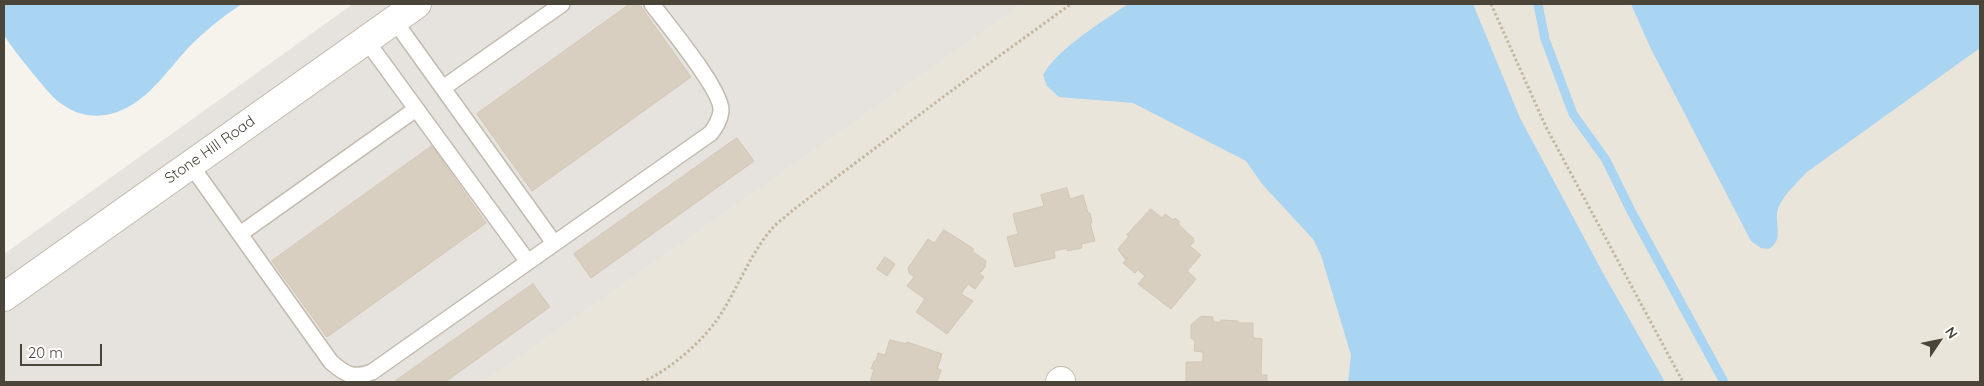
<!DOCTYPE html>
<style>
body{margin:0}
#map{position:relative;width:1984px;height:386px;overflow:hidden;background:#f6f3ec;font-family:Quicksand,sans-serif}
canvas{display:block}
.frame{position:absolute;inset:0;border:5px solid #4b4439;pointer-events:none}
.north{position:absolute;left:1914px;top:316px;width:50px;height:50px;-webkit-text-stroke:4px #fff;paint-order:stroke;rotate:56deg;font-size:14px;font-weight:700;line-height:20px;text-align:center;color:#4b4439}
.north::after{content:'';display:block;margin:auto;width:18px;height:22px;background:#4b4439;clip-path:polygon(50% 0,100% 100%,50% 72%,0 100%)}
.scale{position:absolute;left:20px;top:344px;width:82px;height:22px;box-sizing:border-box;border:2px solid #4b4439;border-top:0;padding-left:6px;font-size:15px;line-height:18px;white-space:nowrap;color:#4b4439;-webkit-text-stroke:4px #fff;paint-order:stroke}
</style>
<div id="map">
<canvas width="1984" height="386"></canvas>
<div class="frame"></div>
<div class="north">N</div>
<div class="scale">20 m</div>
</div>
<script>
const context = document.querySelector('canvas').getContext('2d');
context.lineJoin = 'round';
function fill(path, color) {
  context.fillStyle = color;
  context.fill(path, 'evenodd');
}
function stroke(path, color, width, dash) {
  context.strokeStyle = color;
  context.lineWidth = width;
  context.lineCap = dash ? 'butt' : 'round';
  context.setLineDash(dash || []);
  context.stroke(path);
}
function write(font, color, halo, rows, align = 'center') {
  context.font = font + ' Quicksand,sans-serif';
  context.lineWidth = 4;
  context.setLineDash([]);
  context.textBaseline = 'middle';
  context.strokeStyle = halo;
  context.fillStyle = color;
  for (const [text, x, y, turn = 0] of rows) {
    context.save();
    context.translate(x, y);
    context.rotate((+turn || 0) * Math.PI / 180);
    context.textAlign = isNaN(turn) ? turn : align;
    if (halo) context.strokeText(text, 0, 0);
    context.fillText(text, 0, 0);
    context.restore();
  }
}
const residential = new Path2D(`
 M1023,4h957v378h-1496z`);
const industrial = new Path2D(`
 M353,4h670l-539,378h-480v-128z`);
const water = new Path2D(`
 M4,4h238c-19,12 -37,27 -53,43 -15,16 -33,41 -50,53 -37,27 -72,18 -98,-17 -7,-8 -35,-42 -37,-49 -3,-8 0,-21 0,-30z
 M1128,4h345l47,114 83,155 62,109h-317l3,-27 -30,-100 -8,-16 -51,-55 -16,-23 -113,-58 -74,-6 -12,-11 -4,-11c15,-27 59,-53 85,-71z
 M1631,4h349v44l-173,124c-10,11 -21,20 -28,34 -7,16 7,32 -10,43l-8,-1 -10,-7 -101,-194z`);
const stream = new Path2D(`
 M1538,4l7,35 28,75 33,46 25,51 93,171`);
const building = new Path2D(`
 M630,4h9l52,73 -159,114 -55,-77z
 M737,138l17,23 -163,117 -17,-24z
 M432,146l54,77 -159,114 -55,-76z
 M1067,188l3,11 13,-4 5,18h2l2,10h-2l5,18 -14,3 1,4 -15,3v-3l-13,3 1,7 -40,9 -8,-30 11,-3 -5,-20 31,-8 -3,-11z
 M1151,209l11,9 3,-4 8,6 2,-2 5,4 -2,2 15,14 1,4 -4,4 11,9 -14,16 9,8 -25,30 -33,-25 7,-8 -6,-5 1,-3 -5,5 -12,-10 5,-5 -3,1 -7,-10 11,-13 -2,-1z
 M944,230l30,19 -2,2 14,10 -1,6 -4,5h-3l6,5 -9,12 -7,-5 -7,10 12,7 -26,33 -31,-22 9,-13 -18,-13 7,-9 -5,-4 -1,-5 20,-29 6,4z
 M885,257l10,7 -8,12 -10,-7z
 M533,284l17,23 -105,75h-51z
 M1202,316l11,1v5h8v-2l17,1v2h15v15l9,1 -1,36h6v7h-81v-20h17v-10l-9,-1 1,-10 -4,-3v-13z
 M890,340l17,4v-2l35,12 -4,13 -2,1 5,2 -4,12h-67l4,-13h-3l3,-8h2l2,-8 7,2z`);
const path = new Path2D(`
 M1491,4l55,123 137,255
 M642,382c29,-12 66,-45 82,-73 15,-25 27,-55 46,-78 6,-8 16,-14 23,-21l158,-119 120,-87`);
const lane = new Path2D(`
 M394,20l160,223
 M366,40l162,222
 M443,88l119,-84
 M190,164l141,198c15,13 22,17 41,10l339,-239c5,-7 9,-13 10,-22 2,-20 -55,-88 -69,-107
 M240,234l176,-125`);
const street = new Path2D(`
 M4,297l413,-293
 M1060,382l1,-1`);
const streetNames = [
 ["Stone Hill Road",210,150,-35]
];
fill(residential, '#eae5da');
fill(industrial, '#e6e2dd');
fill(water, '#a9d4f2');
stroke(stream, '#a9d4f2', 9);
fill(building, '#d8cfc1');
stroke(building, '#d3c7b4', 1);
stroke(lane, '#c2bbae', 18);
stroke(street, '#c2bbae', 30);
stroke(path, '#c4b79f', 3, [2.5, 2.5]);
stroke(lane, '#fff', 15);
stroke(street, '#fff', 28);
write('15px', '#4b4439', '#fff', streetNames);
</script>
